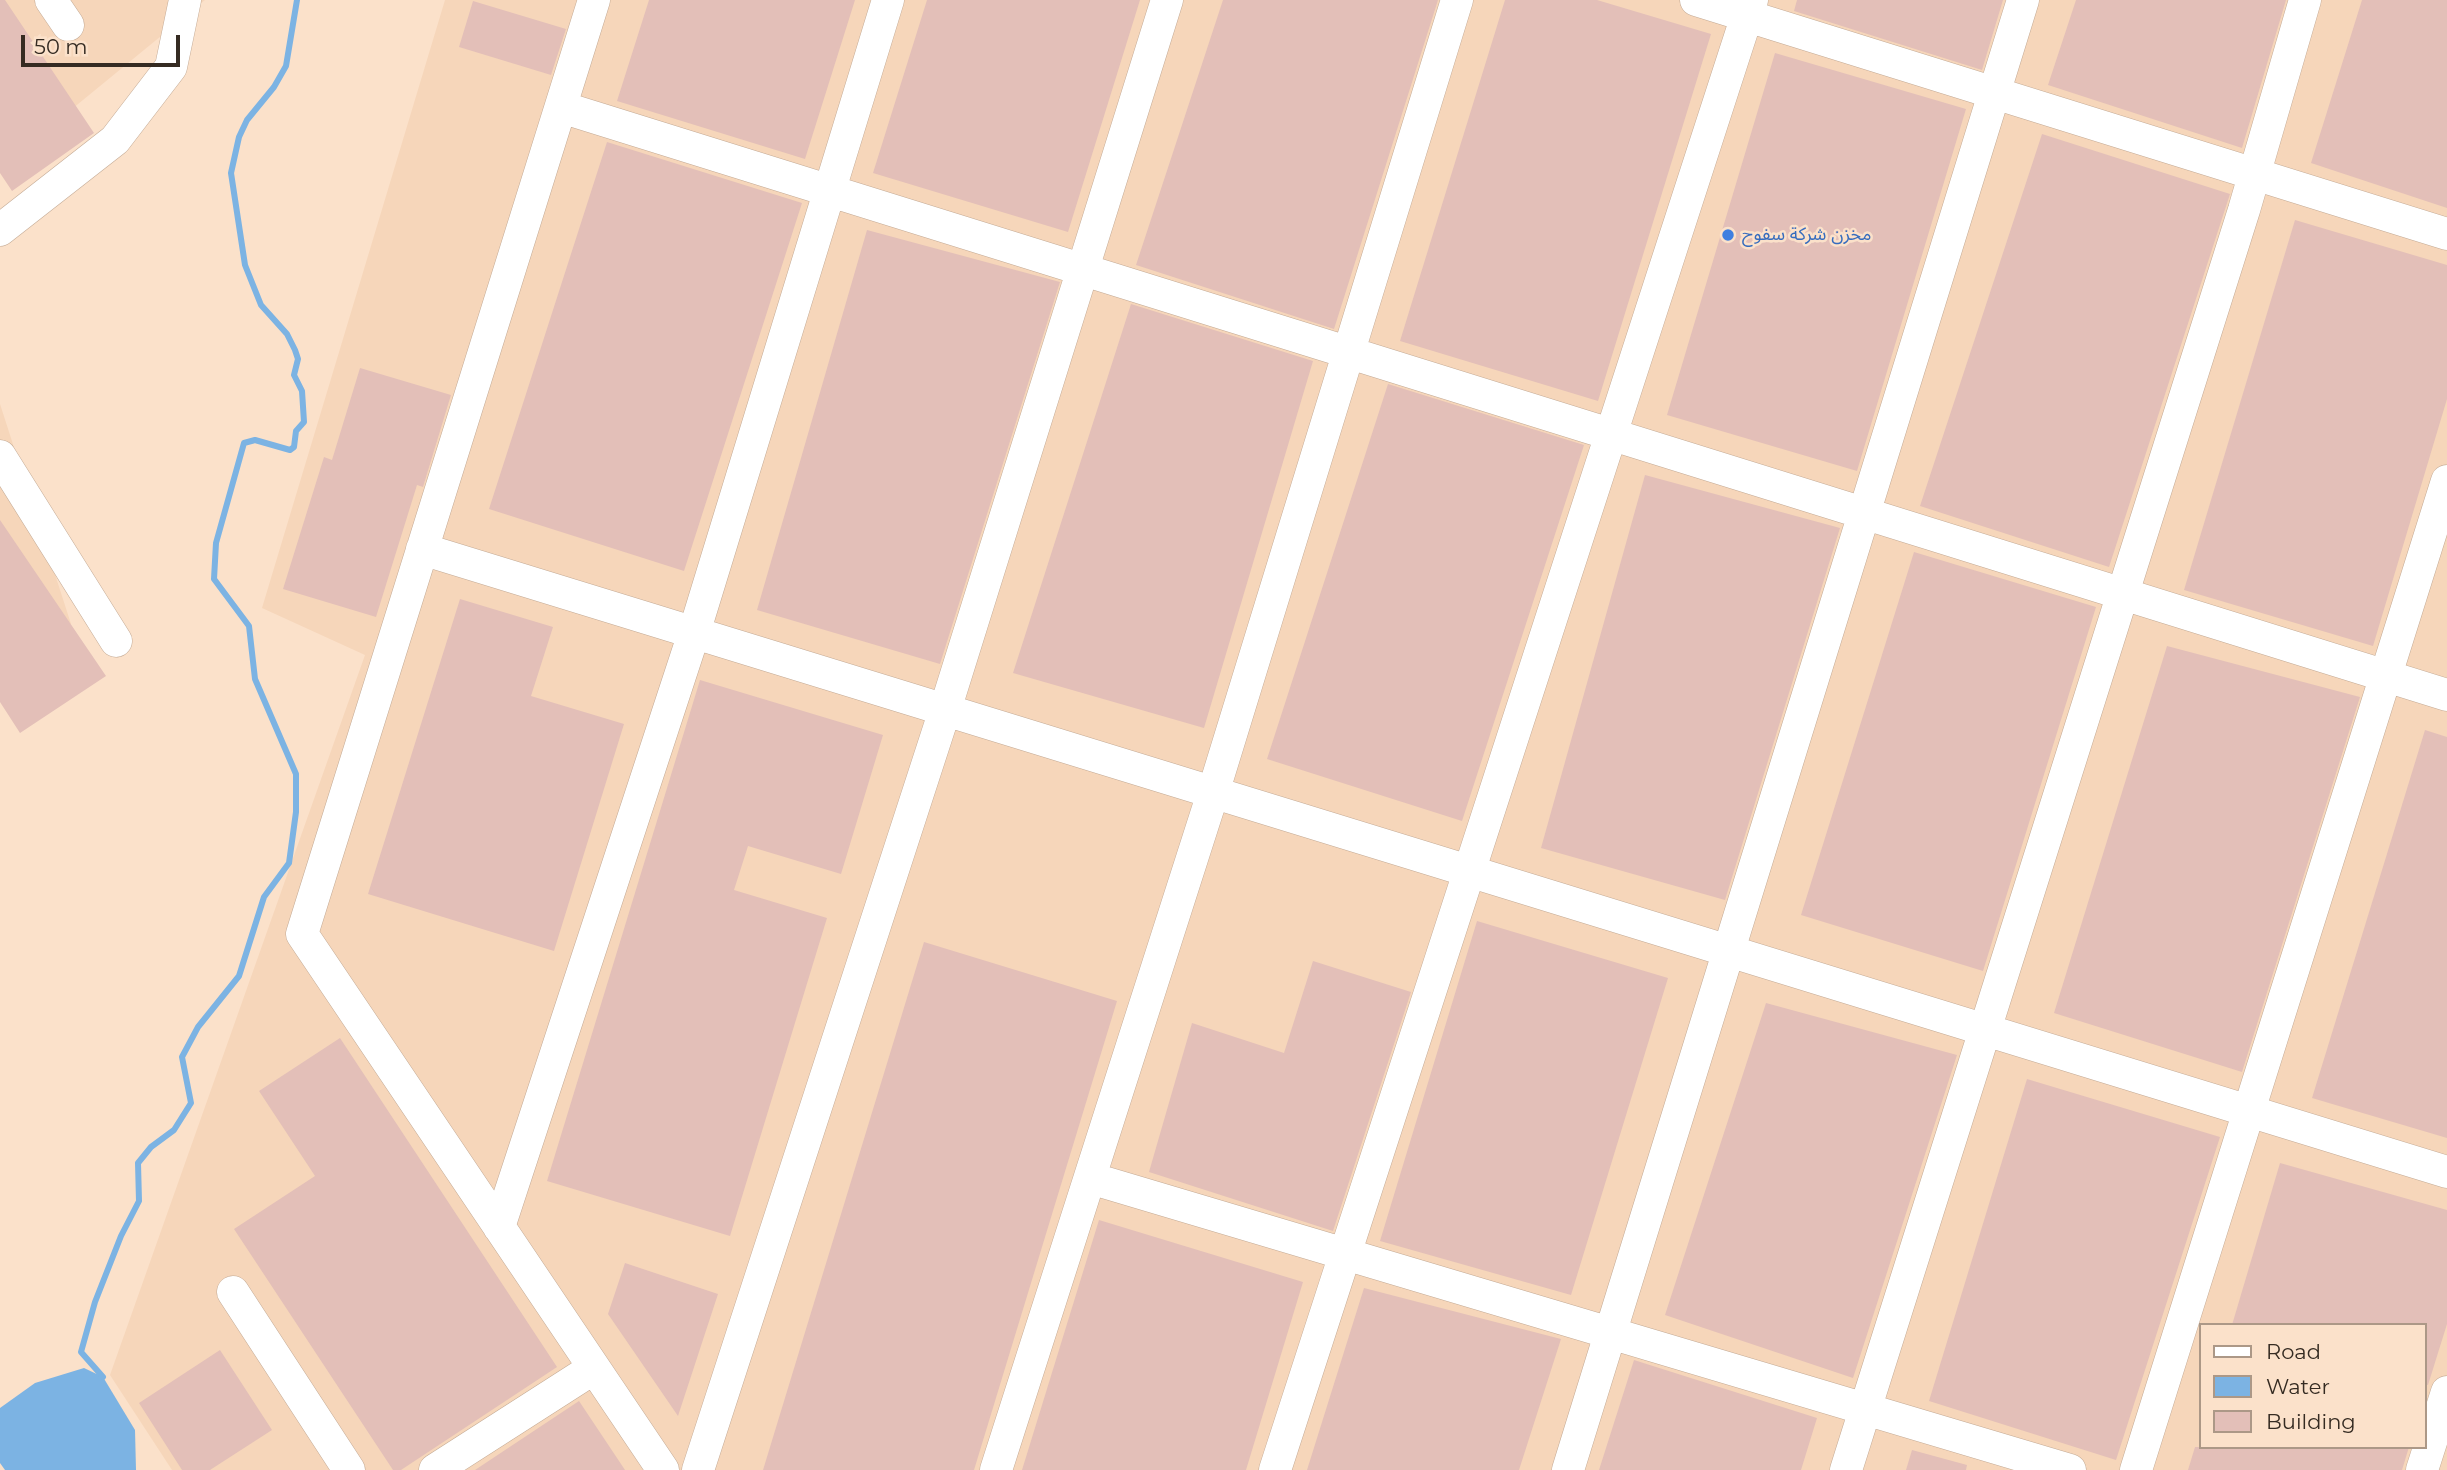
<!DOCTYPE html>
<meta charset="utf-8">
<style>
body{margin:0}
#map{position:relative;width:2447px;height:1470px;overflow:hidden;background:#fbe1ca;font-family:Montserrat,sans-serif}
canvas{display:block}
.legend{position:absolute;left:2199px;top:1323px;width:228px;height:126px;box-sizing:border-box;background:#fbe1ca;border:2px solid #ac9887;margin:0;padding:9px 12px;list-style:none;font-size:21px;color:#352b22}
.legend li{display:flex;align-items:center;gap:14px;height:35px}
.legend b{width:35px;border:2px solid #ac9887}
.scale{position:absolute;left:21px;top:35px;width:159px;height:32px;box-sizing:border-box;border:4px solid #352b22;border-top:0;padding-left:9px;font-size:21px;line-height:24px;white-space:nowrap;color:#352b22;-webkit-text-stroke:5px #fbe1ca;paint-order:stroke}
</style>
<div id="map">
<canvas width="2447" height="1470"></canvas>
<ul class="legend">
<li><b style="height:9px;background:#fff"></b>Road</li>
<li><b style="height:19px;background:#7cb3e3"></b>Water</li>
<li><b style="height:19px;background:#e3bfb8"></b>Building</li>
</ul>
<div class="scale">50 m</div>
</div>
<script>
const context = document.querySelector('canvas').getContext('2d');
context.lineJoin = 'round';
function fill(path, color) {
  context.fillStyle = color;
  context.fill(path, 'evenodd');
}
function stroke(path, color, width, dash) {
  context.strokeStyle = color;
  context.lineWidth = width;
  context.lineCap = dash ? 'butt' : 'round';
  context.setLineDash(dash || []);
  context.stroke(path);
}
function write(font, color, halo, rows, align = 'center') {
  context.font = font + ' Montserrat,"Noto Sans Arabic",sans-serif';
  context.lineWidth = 5;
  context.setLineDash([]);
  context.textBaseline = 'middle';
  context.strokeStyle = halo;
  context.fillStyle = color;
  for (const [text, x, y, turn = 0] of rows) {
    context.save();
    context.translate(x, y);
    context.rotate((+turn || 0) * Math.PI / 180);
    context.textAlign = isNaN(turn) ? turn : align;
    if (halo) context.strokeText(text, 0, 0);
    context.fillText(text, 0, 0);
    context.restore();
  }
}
const built = new Path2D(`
 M0,0h205l-205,168z
 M445,0h2002v1470h-2275l-62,-95 255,-720 -103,-47zM2200,1325h224v122h-224z
 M0,404l71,220 -71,44z`);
const water = new Path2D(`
 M84,1368l19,9 32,53 1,40h-131l-5,-7v-55l35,-25z`);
const stream = new Path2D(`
 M103,1377l-22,-25 14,-50 26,-66 18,-35 -1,-38 13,-16 23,-17 17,-27 -9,-46 16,-30 41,-51 25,-79 25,-34 7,-51v-38l-41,-95 -6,-53 -35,-47 2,-36 28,-100 11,-3 35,10 4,-3 2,-16 8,-9 -2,-31 -8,-16 4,-16 -3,-9 -8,-16 -26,-29 -16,-40 -14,-92 8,-36 8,-17 27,-33 12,-21 11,-66`);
const building = new Path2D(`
 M0,0h5l89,133 -82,58 -12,-18z
 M649,0h206l-50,159 -188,-58z
 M927,0h213l-72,232 -195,-59z
 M1223,0h215l-104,329 -198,-64z
 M1505,0h92l114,34 -113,367 -198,-60z
 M1797,0h206l-21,70 -188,-59z
 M2076,0h210l-44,148 -194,-63z
 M2362,0h85v208l-136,-45z
 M473,1l93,28 -15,46 -92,-28z
 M1775,53l191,56 -109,362 -190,-56z
 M2042,134l188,60 -121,373 -189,-61z
 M607,142l195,61 -118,368 -195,-62z
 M2295,220l152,45v134l-74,247 -189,-56z
 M867,230l193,52 -120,382 -183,-54z
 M1131,304l182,57 -109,367 -191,-55z
 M360,368l91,27 -28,92 -6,-2 -41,132 -93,-28 41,-132 8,3z
 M1388,384l196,61 -122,376 -195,-62z
 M1645,475l195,53 -115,372 -184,-52z
 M0,520l106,156 -86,57 -20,-31z
 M1914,552l182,55 -113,364 -182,-56z
 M460,599l93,28 -22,69 93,28 -70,227 -186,-57z
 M2167,646l193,51 -118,375 -188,-59z
 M700,680l183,55 -42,139 -93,-28 -14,44 93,28 -97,318 -183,-55z
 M2425,730l22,7v401l-135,-40z
 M1477,921l191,57 -97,317 -191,-54z
 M924,942l193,59 -143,469h-211z
 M1313,961l98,31 -78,239 -184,-59 43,-149 92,30z
 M1766,1003l191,52 -104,323 -188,-63z
 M340,1038l217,329 -156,103h-8l-159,-241 81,-53 -56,-85z
 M2027,1079l193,58 -104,323 -187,-59z
 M2280,1163l167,47v114l-19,61 -4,-1v-59h-192z
 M1099,1220l204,62 -57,188h-224z
 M625,1263l93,31 -40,122 -70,-102z
 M1364,1288l197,51 -42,131h-212z
 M220,1350l52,80 -62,40h-28l-43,-67z
 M1634,1360l183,58 -16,52h-202z
 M579,1401l46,69h-150z
 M2195,1447h214l-7,23h-214z
 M1912,1450l55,15 -1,5h-60z`);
const minor = new Path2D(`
 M51,0l17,25
 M594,0l-292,934 361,536
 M1696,0l751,234
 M561,107l1886,588
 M0,230l115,-90 56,-73 14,-67
 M0,456l116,185
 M422,549l2025,623
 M1090,1178l980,292
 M499,1227l195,-594 194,-633
 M233,1292l116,178
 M435,1470l159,-102
 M698,1470l247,-760 222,-710
 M996,1470l217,-677 244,-793
 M1275,1470l477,-1470
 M1568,1470l455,-1470
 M1846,1470l398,-1260 61,-210
 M2136,1470l311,-989
 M2422,1470l25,-78`);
const markers = [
 [1728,235,7,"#3f7fe0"]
];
const shopNames = [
 ["مخزن شركة سفوح",1742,235]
];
fill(built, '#f6d6ba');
fill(water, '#7cb3e3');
stroke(stream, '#7cb3e3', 6);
fill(building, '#e3bfb8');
stroke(minor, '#c4ab96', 33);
stroke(minor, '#fff', 32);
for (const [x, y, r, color] of markers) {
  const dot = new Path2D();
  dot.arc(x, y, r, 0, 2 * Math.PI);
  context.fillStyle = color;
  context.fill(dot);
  stroke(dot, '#fbe1ca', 2.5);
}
write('18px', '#366cbe', '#fbe1ca', shopNames, 'left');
</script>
